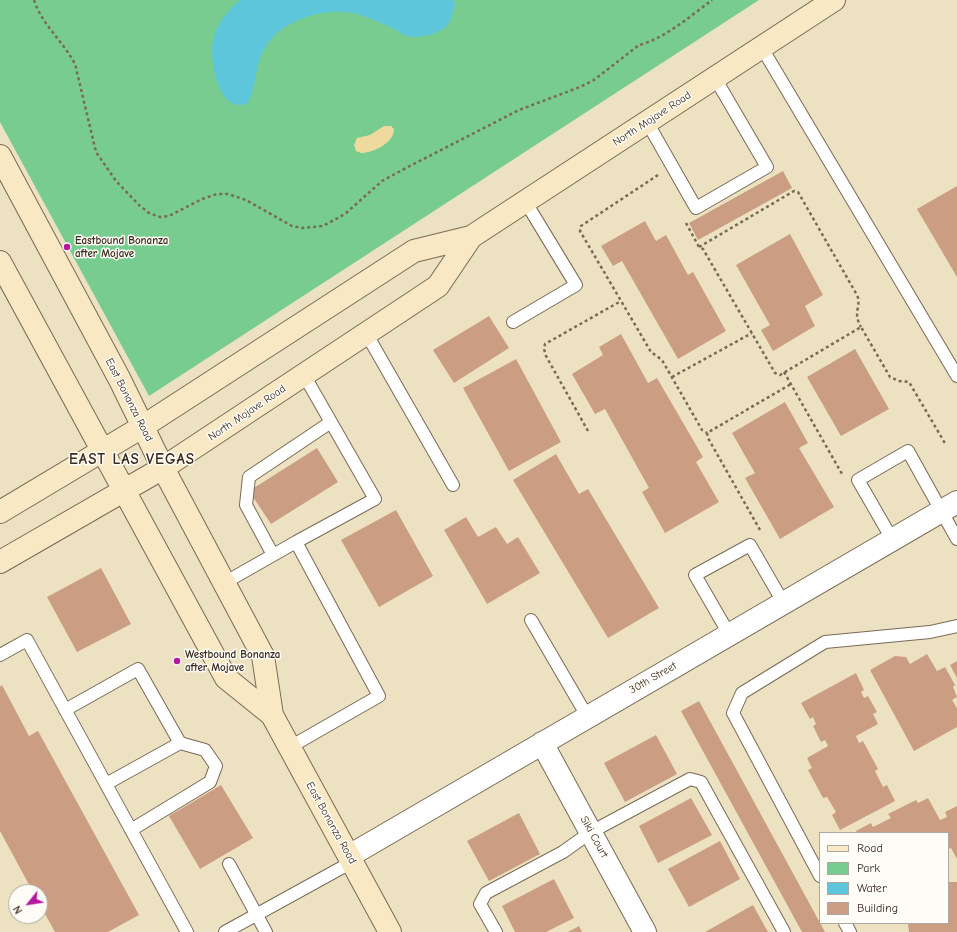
<!DOCTYPE html>
<style>
body{margin:0}
#map{position:relative;width:957px;height:932px;overflow:hidden;background:#ece2c1;font-family:"Comic Neue",sans-serif}
canvas{display:block}
.legend{position:absolute;left:819px;top:832px;width:130px;height:92px;box-sizing:border-box;background:#fdfcf7;border:1px solid #afa8a0;margin:0;padding:5px 7px;list-style:none;font-size:12px;color:#3b2a1e}
.legend li{display:flex;align-items:center;gap:8px;height:20px}
.legend b{width:20px;border:1px solid #afa8a0}
.north{position:absolute;left:8px;top:884px;width:40px;height:40px;box-sizing:border-box;background:#fdfcf7;border:1px solid #afa8a0;border-radius:50%;rotate:240deg;font-size:11px;font-weight:700;line-height:16px;text-align:center;color:#3b2a1e}
.north::after{content:'';display:block;margin:auto;width:14px;height:18px;background:#b5179e;clip-path:polygon(50% 0,100% 100%,50% 72%,0 100%)}
</style>
<div id="map">
<canvas width="957" height="932"></canvas>
<ul class="legend">
<li><b style="height:5px;background:#f8e8c3"></b>Road</li>
<li><b style="height:11px;background:#78cc8f"></b>Park</li>
<li><b style="height:11px;background:#5ec6da"></b>Water</li>
<li><b style="height:11px;background:#cb9e84"></b>Building</li>
</ul>
<div class="north">N</div>
</div>
<script>
const context = document.querySelector('canvas').getContext('2d');
context.lineJoin = 'round';
function fill(path, color) {
  context.fillStyle = color;
  context.fill(path, 'evenodd');
}
function stroke(path, color, width, dash) {
  context.strokeStyle = color;
  context.lineWidth = width;
  context.lineCap = dash ? 'butt' : 'round';
  context.setLineDash(dash || []);
  context.stroke(path);
}
function write(font, color, halo, rows, align = 'center') {
  context.font = font + ' "Comic Neue",sans-serif';
  context.lineWidth = 3;
  context.setLineDash([]);
  context.textBaseline = 'middle';
  context.strokeStyle = halo;
  context.fillStyle = color;
  for (const [text, x, y, turn = 0] of rows) {
    context.save();
    context.translate(x, y);
    context.rotate((+turn || 0) * Math.PI / 180);
    context.textAlign = isNaN(turn) ? turn : align;
    if (halo) context.strokeText(text, 0, 0);
    context.fillText(text, 0, 0);
    context.restore();
  }
}
const green = new Path2D(`
 M0,0h759l-610,396 -149,-274z`);
const sand = new Path2D(`
 M384,126h7l3,3c0,14 -21,24 -33,24l-5,-2 -2,-6 3,-7 13,-3z`);
const water = new Path2D(`
 M240,0h213l2,5c-2,5 -3,13 -6,18 -8,11 -28,16 -42,13 -4,-1 -9,-5 -13,-7 -12,-6 -24,-11 -37,-15 -27,-7 -66,3 -85,24 -19,21 -13,43 -24,65 -29,14 -39,-43 -35,-62 3,-17 14,-30 27,-41z`);
const building = new Path2D(`
 M783,171l9,17 -94,52 -9,-17z
 M957,186v91l-40,-68z
 M645,221l11,20 10,-6 22,40 5,-3 33,59 -48,28 -56,-98 -9,5 -12,-20z
 M790,234l33,61 -18,11 10,20 -42,25 -12,-21 9,-5 -34,-60z
 M489,316l20,32 -55,35 -21,-33z
 M621,334l27,49 9,-5 46,79 -7,5 23,40 -54,31 -23,-41 7,-4 -44,-79 -10,5 -23,-40 31,-19 -4,-8z
 M855,349l34,60 -48,27 -34,-59z
 M516,359l45,83 -52,29 -46,-83z
 M785,402l23,41 -9,5 35,59 -54,32 -35,-61 10,-5 -23,-40z
 M317,448l21,34 -67,42 -22,-33z
 M556,454l23,40 9,-5 71,119 -51,30 -95,-158z
 M396,510l37,66 -54,31 -38,-67z
 M466,517l12,20 18,-10 11,17 11,-7 22,36 -53,31 -43,-74z
 M101,568l30,56 -54,28 -30,-55z
 M927,654l10,17 8,-4 10,18 -2,2 4,10 -5,3 5,8v19l-43,24 -44,-81 25,-14 11,1 4,7z
 M957,661v17l-7,-13z
 M856,673l8,17 -3,2 3,6 4,-2 9,16 -4,2 5,10 -22,12 3,7 4,-2 15,28 -3,2 8,16 4,-2 8,16 -55,29 -8,-15 4,-3 -9,-15 -4,1 -15,-28 4,-2 -5,-10 21,-12 -3,-6 -4,2 -8,-16 3,-2 -3,-7 -3,2 -9,-16z
 M2,685l27,51 9,-5 101,184 -31,17h-53l-15,-27v-13h-7l-33,-61v-144z
 M699,701l126,231h-23l-121,-221z
 M656,735l21,39 -52,28 -21,-39z
 M221,785l32,53 -53,31 -31,-53z
 M691,798l21,37 -54,28 -19,-37z
 M928,798l12,22 7,-3 -2,-5 12,-6v53l-6,-11 -3,1v-16h-91l-1,-2 15,-8 2,4 18,-9 -3,-4 28,-14 2,3z
 M519,813l21,41 -51,27 -22,-40z
 M720,841l20,38 -51,28 -21,-38z
 M554,879l20,39 -28,14h-31l-13,-26z
 M948,882h9v50h-48l-1,-8 40,-1z
 M753,905l15,27h-63z
 M579,926l3,6h-14z`);
const path = new Path2D(`
 M34,0c8,25 29,41 41,64l21,88 20,29 23,24 10,8 11,4 9,-1 33,-17 15,-5h11l18,6 46,26 10,2 21,-2 22,-12 37,-33 24,-13 113,-58 61,-23 14,-7 45,-35c25,-6 53,-30 73,-45
 M658,175l-77,51 -1,5 71,121 11,8 40,70 5,3
 M686,223l13,24 4,2 72,124 5,2 81,-48 29,50 9,4 10,1 37,63
 M699,247l95,-56 4,1 59,103c5,11 -5,17 4,32
 M784,372l58,102
 M672,377l80,-44
 M588,431l-42,-75 -2,-7 1,-5 76,-43
 M760,530l-52,-92 -1,-5 84,-49`);
const lane = new Path2D(`
 M762,48l195,328
 M647,122l49,86 71,-41 -52,-89
 M513,322l63,-37 -51,-84
 M366,333l87,152
 M892,539l-34,-59 50,-29 49,88
 M296,542l79,-43 -71,-124
 M273,555l-27,-50 3,-28 82,-55
 M224,583l72,-41 83,154 -89,51
 M531,620l56,96
 M729,634l-34,-59 55,-30 33,57
 M0,655l27,-15 160,292
 M65,710l73,-41 42,74 -74,41
 M131,830l79,-48 6,-16 -11,-16 -25,-7
 M229,864l37,68
 M820,876l-87,-163 9,-20 83,-51 105,-10 27,-6
 M845,923l5,9
 M225,932l127,-70
 M496,932l-16,-28 6,-11 77,-41 28,-20 99,-53 11,3 83,150`);
const street = new Path2D(`
 M542,743l103,189
 M349,856l608,-354`);
const secondary = new Path2D(`
 M0,156l120,224 43,88 100,188 9,59 118,217
 M0,262l226,416 46,37
 M0,512l142,-85 272,-176 57,-14 363,-237
 M0,562l163,-94 275,-182 33,-49`);
const markers = [
 [67,247,4,"#b5179e"],
 [177,661,4,"#b5179e"]
];
const streetNames = [
 ["North Mojave Road",652,119,-33],
 ["East Bonanza Road",129,400,63],
 ["North Mojave Road",247,413,-34],
 ["30th Street",653,678,-30],
 ["East Bonanza Road",331,823,61],
 ["Siki Court",594,837,61]
];
const poiNames = [
 ["Eastbound Bonanza",75,241],
 ["after Mojave",75,254],
 ["Westbound Bonanza",185,655],
 ["after Mojave",185,668]
];
const districtNames = [
 ["EAST LAS VEGAS",132,460]
];
fill(green, '#78cc8f');
fill(sand, '#eeda9e');
fill(water, '#5ec6da');
fill(building, '#cb9e84');
stroke(lane, '#796a57', 14);
stroke(street, '#796a57', 24);
stroke(secondary, '#796a57', 24);
stroke(path, '#796a57', 2.5, [3, 3]);
stroke(lane, '#fff', 12);
stroke(street, '#fff', 22);
stroke(secondary, '#f8e8c3', 22);
for (const [x, y, r, color] of markers) {
  const dot = new Path2D();
  dot.arc(x, y, r, 0, 2 * Math.PI);
  context.fillStyle = color;
  context.fill(dot);
  stroke(dot, '#fdfcf7', 1.5);
}
write('11px', '#3b2a1e', '#fdfcf7', streetNames);
write('bold 11px', '#3b2a1e', '#fdfcf7', poiNames, 'left');
context.letterSpacing = '1px';
write('bold 15px', '#3b2a1e', '#fdfcf7', districtNames);
context.letterSpacing = '0px';
</script>
